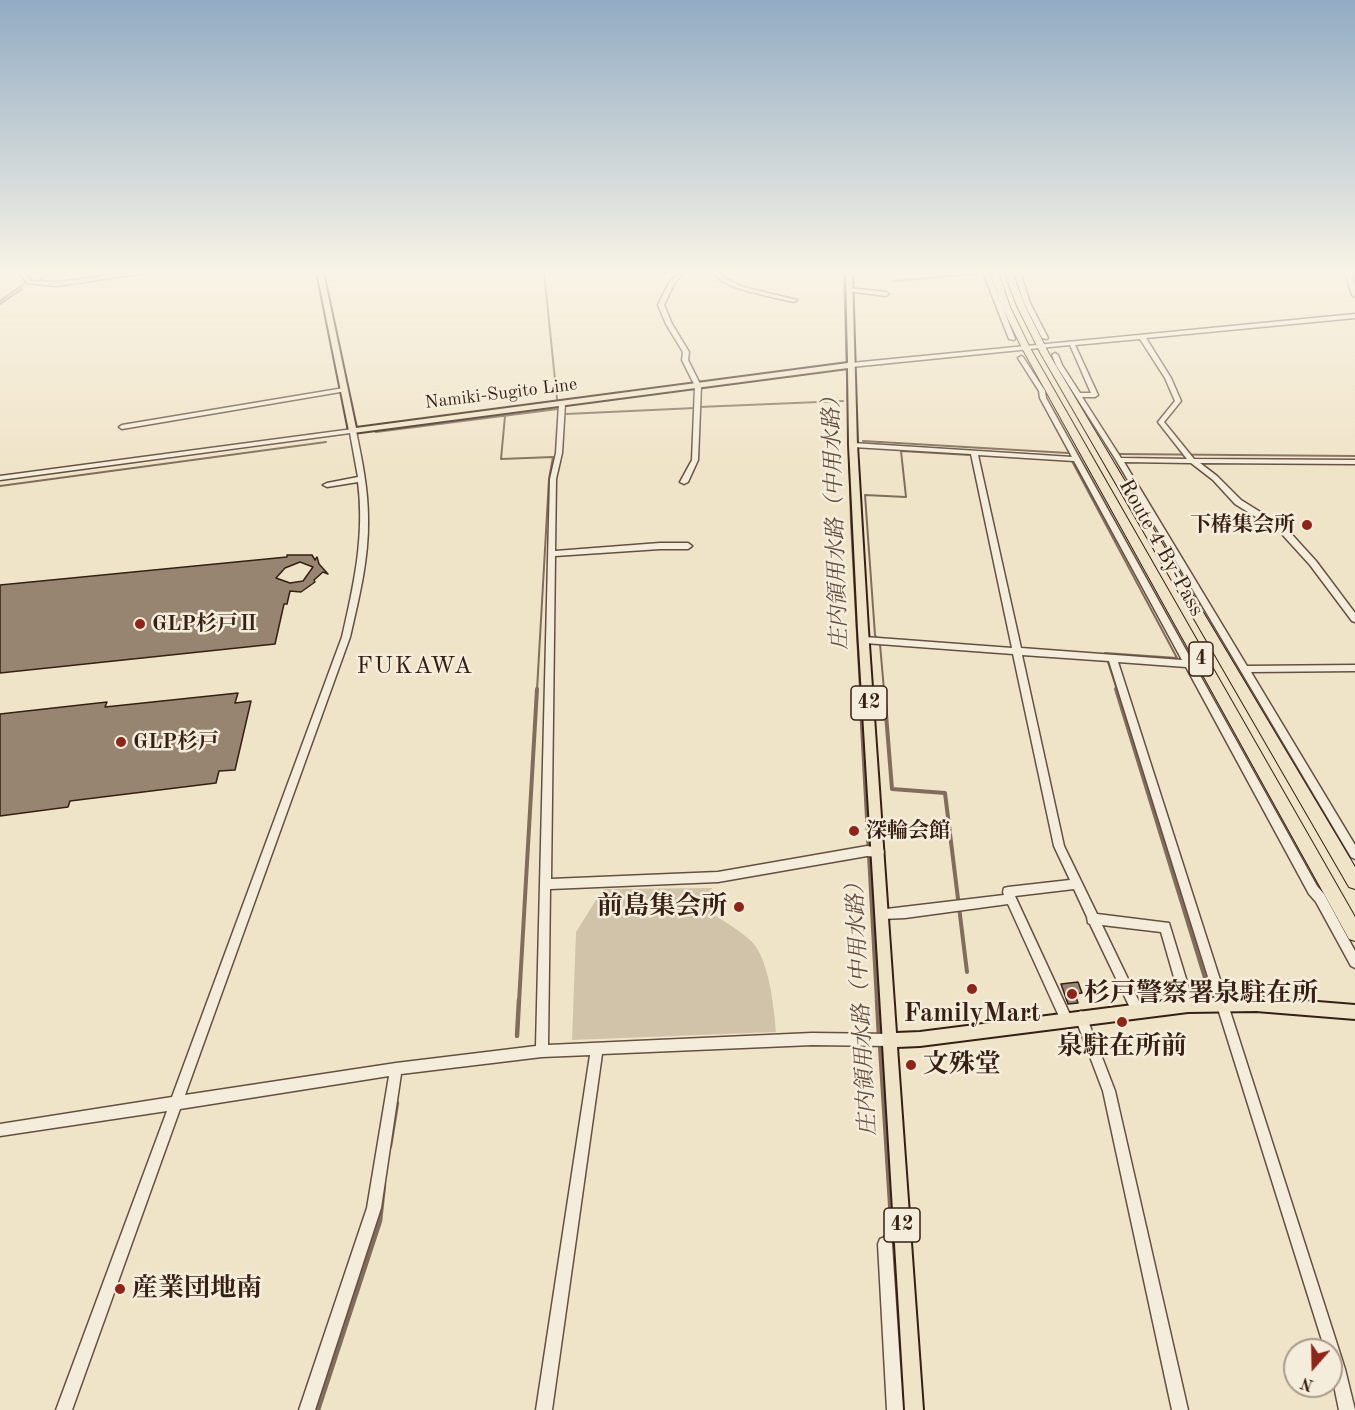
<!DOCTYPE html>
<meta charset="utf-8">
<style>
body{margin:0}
#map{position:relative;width:1355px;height:1410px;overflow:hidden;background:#f0e4c8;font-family:"Old Standard TT",serif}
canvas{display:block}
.north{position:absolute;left:1283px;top:1338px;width:60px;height:60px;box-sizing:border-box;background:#f5eddb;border:2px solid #a99b8b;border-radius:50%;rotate:200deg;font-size:16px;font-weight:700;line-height:24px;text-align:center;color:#361f14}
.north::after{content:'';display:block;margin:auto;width:21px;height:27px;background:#8f2418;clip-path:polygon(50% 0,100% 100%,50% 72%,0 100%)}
</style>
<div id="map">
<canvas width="1355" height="1410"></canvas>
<div class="north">N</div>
</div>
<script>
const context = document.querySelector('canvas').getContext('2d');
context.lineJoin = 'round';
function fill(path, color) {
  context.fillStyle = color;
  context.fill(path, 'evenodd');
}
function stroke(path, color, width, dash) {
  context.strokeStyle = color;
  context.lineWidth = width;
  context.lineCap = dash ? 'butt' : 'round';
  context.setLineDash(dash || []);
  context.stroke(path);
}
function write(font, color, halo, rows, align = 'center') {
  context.font = font + ' "Old Standard TT","Noto Serif JP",serif';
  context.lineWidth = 5;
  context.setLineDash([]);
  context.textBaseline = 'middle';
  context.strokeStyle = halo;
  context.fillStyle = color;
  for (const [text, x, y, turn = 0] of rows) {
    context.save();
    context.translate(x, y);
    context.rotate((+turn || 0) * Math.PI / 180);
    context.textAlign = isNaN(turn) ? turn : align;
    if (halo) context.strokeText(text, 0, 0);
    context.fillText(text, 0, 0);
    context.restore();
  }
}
const green = new Path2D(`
 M712,888l4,28c11,7 24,15 34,24 19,16 24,68 26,92l-204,8 4,-108 27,-43z`);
const streamFar2 = new Path2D(`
 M844,272l7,251 9,167
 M30,276l2,-4
 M40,279l14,-7
 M893,281l94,-8
 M0,301l24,-17
 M0,304l22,-15
 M699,407l144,-6
 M566,414l129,-6
 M505,416l-4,43 52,-2 -4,22 -12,211
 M376,432l182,-23 -14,-137
 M863,441l205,12
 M1119,454l236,2
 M1072,461l105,197 -72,-5
 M0,486l326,-44
 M1108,662l9,28
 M884,690l-4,-46 -5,-9 -10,-140 41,2 -5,-46 69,4`);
const streamFar1 = new Path2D(`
 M860,689l17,313
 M884,689l8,100 53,4 22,179
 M1116,689l93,302
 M519,1002l18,-313`);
const stream = new Path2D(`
 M877,1000l2,37
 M517,1036l2,-36
 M880,1044l17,269
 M390,1146l7,-43
 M318,1410l62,-189 4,-36`);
const building = new Path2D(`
 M287,555h25l3,5 2,-3 2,7 9,10 -5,-2 -9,8 1,2 -14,10 -11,-1 -3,13h-3l-9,40 -275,29v-88l287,-28zM300,562l13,5 -10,14 -13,2 -14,-5 9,-10z
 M238,693l-3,10 16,-2 -16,69 -16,1 -3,12 -146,18 -2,6 -68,9v-102l107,-12 -2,5z
 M1078,982l4,11 -7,1 3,9 -10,1 -7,-20z`);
const minor = new Path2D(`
 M19,272h5l7,9 26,1 80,-10h15l-95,14 -30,-3z
 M679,272h5l-10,12 -10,21 8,19 17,28 -1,8 13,26 -3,74 -10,22 -4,2 -4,-2 12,-22 3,-74 -13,-26 1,-8 -17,-28 -8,-19 11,-22z
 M714,272h6l1,4 22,11 54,13 -3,2c-18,-5 -73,-12 -80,-30z
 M983,272h6l26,67 -1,1 -5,-1z
 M1014,272h6l10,31 18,35 -1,1 -5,-1 -18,-35z
 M1345,272h6l4,14v11l-3,-2z
 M849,288l37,4 3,2 -3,2 -39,-5 -1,-1z
 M1355,314v4l-209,20 25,40 10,23 -17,21 30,37 161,1v4l-155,-1 17,13 24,24 45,28 30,33 39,52v9l-3,-1 -42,-56 -30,-33 -45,-28 -22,-24 -22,-17 -67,-1 123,204 108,-1v6l-104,1 104,173v14l-4,-2 -235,-397 -60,-95 -4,-10 3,-2 3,2 4,10 18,28h11l-21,-48 -219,22 -3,-2 3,-2zM1140,339l25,39 10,23 -17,21 29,37 -66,-1 -39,-61h13l3,-2 -23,-50z
 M1021,356l2,1 22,34 1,7 271,488 7,8 31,57v17l-4,-2 -35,-64 -7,-8 -123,-227 -68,-5 227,707 10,41h-16l-8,-39v-21h-6l-216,-689 -87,-6 42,191 33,68 72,9 25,82 -2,4 -4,2 -4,-2 -2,-4 -21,-73 -59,-7 41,85 -2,4 -4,2 -4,-2 -43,-90 -2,-1 -1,-6 -13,-28 -59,7 57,123 -2,4 -4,2 -4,-2 -54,-119 -103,14 -23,1 -4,-1 -1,-4 1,-4 126,-15 -1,-3 1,-4 4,-1 62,-7 -16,-34 -41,-192 -148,-11 -4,-3 4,-3 147,11 -41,-194 -118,-7 -3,-2 3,-2 219,14 -32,-59 -1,-7 -21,-33zM978,455l96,6 108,199 -161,-12z
 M344,388l3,2 -1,1 -224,38 -3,-2 3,-2z
 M562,402l3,2 -3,49 -6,26 -1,72 105,-8h28l4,3 -4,3h-28l-105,7 -4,323 167,-7 149,-26 16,3 1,3 -1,3 -4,2 -12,-1 -149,26 -168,7 -2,156 264,-12 79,1 4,2 2,4 -2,4 -4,2 -79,-1 -210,9 -50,356h-16l54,-355 -48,2 -141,17 -20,134 -66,202h-16l68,-202 22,-132 -209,33 -108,301h-16l111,-299 -167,25v-12l172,-27 170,-460c12,-52 23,-102 16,-155l-31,5 -4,-2 4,-2 31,-6 -8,-44 -350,47v-4l353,-47 3,2c6,29 12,58 12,87 1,40 -9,80 -18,119l-165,458 211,-32 140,-17 14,-567 6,-26 3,-49z
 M1081,1011l4,2 30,78 73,319h-16l-69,-319 -28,-74 2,-4z
 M885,1237l5,2 2,5 11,166h-16l-9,-166 2,-5z`);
const major = new Path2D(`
 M317,272h6l33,156 492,-65 -2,-91h6l5,173 11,185 28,403 24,-1 268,-34 68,-1 99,8v14l-99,-8 -68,1 -268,34 -23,1 26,363h-18l-47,-780 -9,-185 -1,-77 -495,65 -4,-2z`);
const highway = new Path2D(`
 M990,272h8l12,35 20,41 325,569v24l-6,-2 -327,-591 -20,-41z
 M1004,272h8l13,34 24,48 306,513v22l-6,-2 -308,-533 -24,-48z`);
const markers = [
 [1307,525,6,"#8f2418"],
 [140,624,6,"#8f2418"],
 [121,742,6,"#8f2418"],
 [854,831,6,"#8f2418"],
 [739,907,6,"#8f2418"],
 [972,989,6,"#8f2418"],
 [1072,994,6,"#8f2418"],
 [1122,1022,6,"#8f2418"],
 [911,1065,6,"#8f2418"],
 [120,1289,6,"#8f2418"]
];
const farStreetnames = [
 ["Namiki-Sugito Line",501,394,-7]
];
const shields = [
 [1201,659,24],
 [869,703,36],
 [902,1225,36]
];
const shieldNames = [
 ["4",1201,659],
 ["42",869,703],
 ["42",902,1225]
];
const poiNames = [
 ["下椿集会所",1295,525,"right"],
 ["GLP杉戸Ⅱ",152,624],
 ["GLP杉戸",133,742],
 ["深輪会館",866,831]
];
const streetNames = [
 ["Route 4 By-Pass",1161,548,61]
];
const waterNames = [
 ["庄内領用水路（中用水路）",836,518,-92],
 ["庄内領用水路（中用水路）",862,1004,-93]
];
const quarterNames = [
 ["FUKAWA",415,667]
];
const nearPoinames = [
 ["前島集会所",727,907,"right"],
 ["杉戸警察署泉駐在所",1084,994],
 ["FamilyMart",972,1014,"center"],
 ["泉駐在所前",1122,1047,"center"],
 ["文殊堂",923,1065],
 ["産業団地南",132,1289]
];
fill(green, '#d0c3a9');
stroke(streamFar2, '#806d5b', 2);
stroke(streamFar1, '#806d5b', 4);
stroke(stream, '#806d5b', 4.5);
fill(building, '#978572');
stroke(building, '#361f14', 1.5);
stroke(minor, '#645041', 3);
stroke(major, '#361f14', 4);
stroke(highway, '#361f14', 2);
fill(minor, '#f5eddb');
fill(major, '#f0e4c8');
fill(highway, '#f0e4c8');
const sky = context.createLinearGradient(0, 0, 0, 470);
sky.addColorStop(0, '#92acc3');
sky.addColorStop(0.58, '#f8f3e6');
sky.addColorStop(1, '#f8f3e600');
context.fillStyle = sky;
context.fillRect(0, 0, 1355, 470);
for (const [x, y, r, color] of markers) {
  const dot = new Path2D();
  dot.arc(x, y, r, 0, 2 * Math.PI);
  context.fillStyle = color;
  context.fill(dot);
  stroke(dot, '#f5eddb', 2);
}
write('18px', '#361f14', '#f5eddb', farStreetnames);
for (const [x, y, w] of shields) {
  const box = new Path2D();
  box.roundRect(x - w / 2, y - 17, w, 34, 4.5);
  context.fillStyle = '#f5eddb';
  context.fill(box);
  stroke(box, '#361f14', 1.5);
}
write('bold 20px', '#361f14', null, shieldNames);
write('bold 21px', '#361f14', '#f5eddb', poiNames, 'left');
write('21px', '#361f14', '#f5eddb', streetNames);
write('italic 22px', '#614c3e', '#f5eddb', waterNames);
context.letterSpacing = '1.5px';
write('24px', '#361f14', '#f5eddb', quarterNames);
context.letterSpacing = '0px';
write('bold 26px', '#361f14', '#f5eddb', nearPoinames, 'left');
</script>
